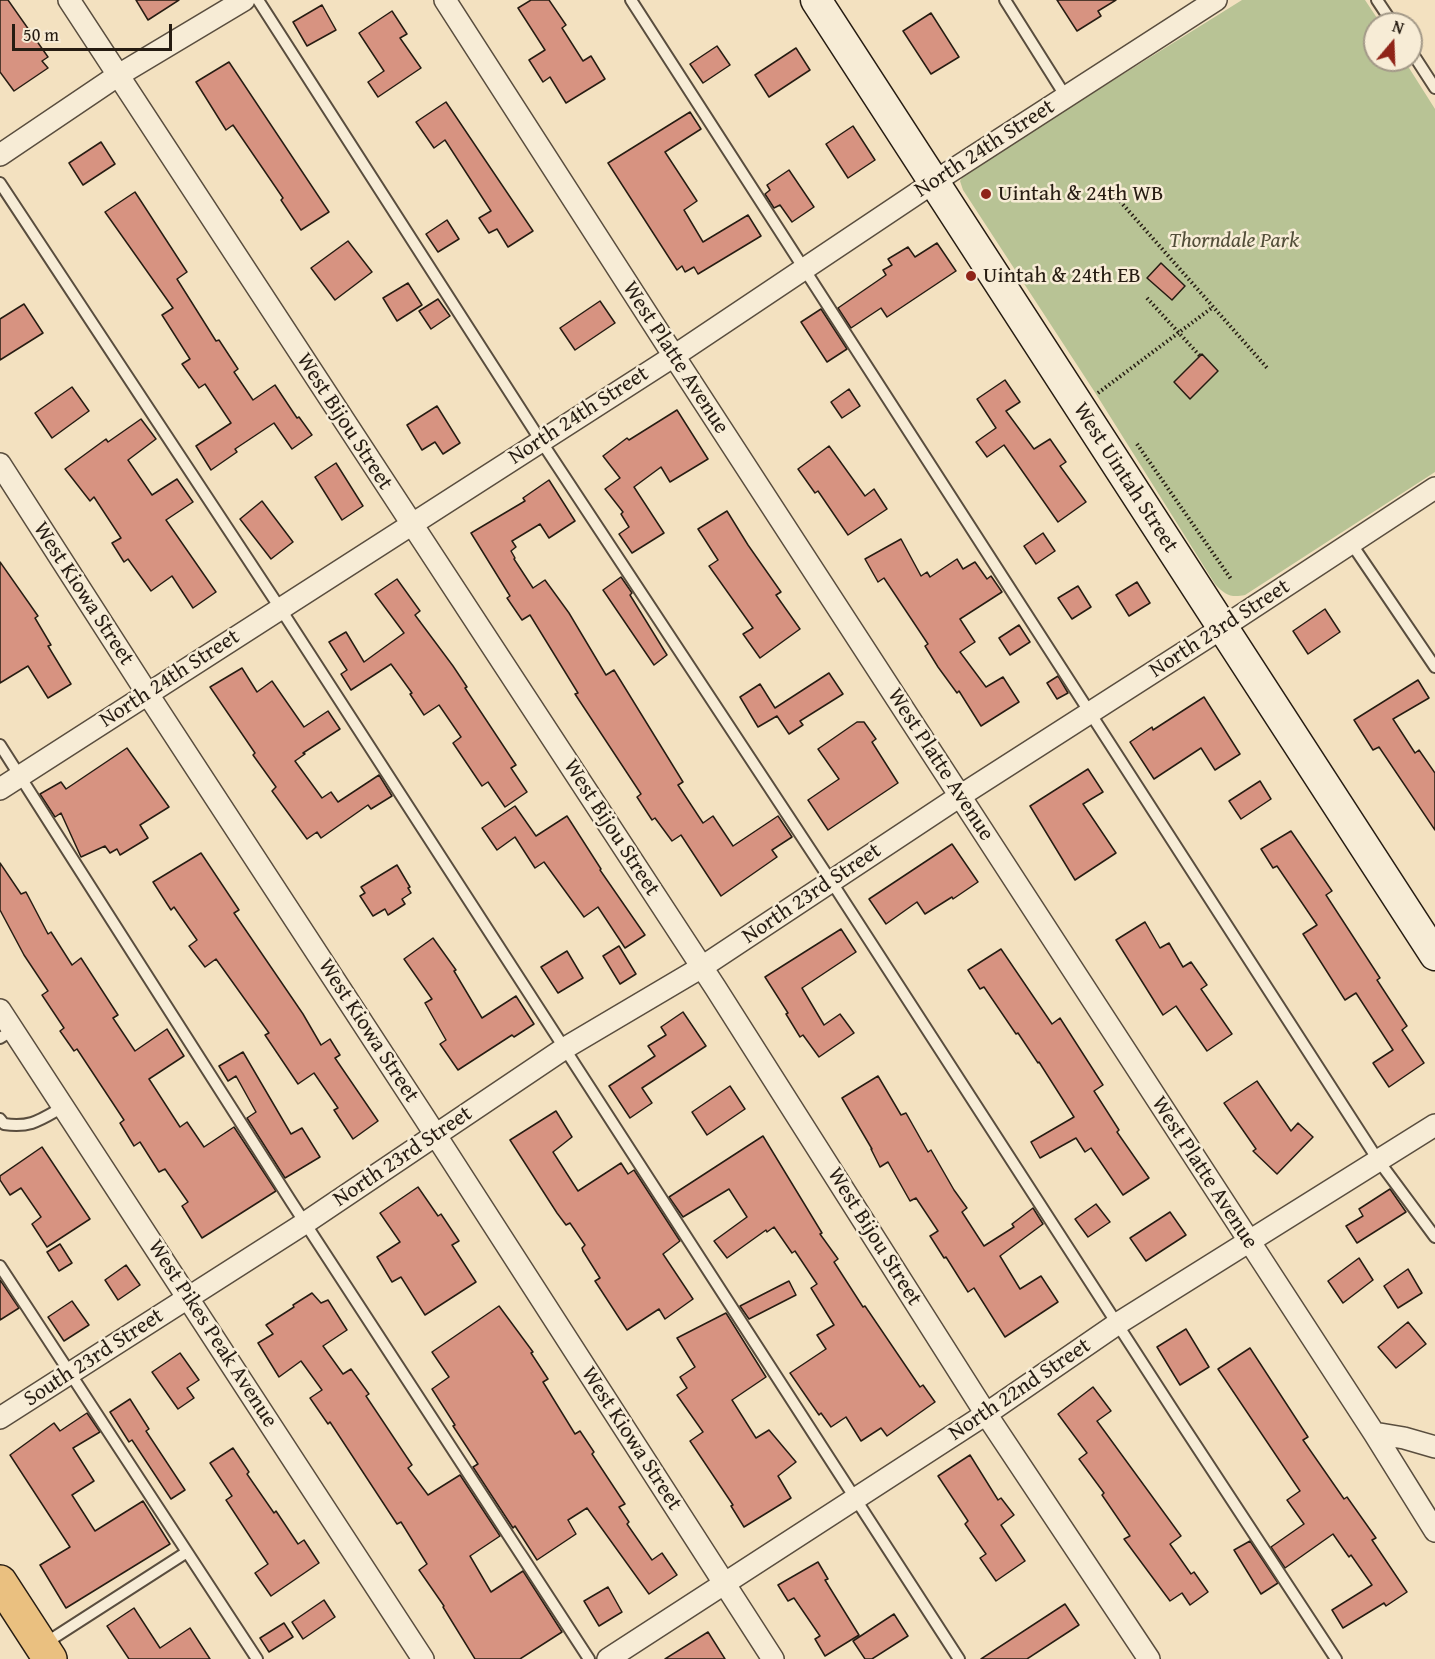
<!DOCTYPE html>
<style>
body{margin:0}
#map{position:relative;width:1435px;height:1659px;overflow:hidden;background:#f3e1c0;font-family:"Gentium Book Plus",serif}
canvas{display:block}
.north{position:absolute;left:1363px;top:12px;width:60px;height:60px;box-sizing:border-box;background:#f7ecd6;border:2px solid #a39988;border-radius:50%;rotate:19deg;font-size:16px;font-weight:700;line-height:24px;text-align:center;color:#261c12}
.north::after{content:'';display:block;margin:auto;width:21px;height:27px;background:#8f2418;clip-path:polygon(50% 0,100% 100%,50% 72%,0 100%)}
.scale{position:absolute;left:12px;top:24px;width:160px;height:27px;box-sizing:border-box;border:3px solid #261c12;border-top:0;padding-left:8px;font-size:18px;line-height:21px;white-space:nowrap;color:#261c12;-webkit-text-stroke:4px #f7ecd6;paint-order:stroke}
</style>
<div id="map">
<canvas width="1435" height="1659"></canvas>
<div class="north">N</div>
<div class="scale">50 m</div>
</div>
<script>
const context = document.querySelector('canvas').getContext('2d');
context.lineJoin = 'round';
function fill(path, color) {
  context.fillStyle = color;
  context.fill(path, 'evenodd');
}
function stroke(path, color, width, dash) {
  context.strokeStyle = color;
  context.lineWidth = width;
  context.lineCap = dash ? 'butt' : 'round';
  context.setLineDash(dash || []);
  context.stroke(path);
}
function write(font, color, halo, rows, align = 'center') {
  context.font = font + ' "Gentium Book Plus",serif';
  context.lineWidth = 5;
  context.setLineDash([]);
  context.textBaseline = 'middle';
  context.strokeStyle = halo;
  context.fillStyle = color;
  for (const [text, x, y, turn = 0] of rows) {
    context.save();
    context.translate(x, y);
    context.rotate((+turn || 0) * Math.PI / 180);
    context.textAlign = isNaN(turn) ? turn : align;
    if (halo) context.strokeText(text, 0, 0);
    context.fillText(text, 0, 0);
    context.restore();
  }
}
const green = new Path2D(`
 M1242,0h123l16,24h-6v36h29l31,49v363l-190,123c-14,3 -20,0 -30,-11l-119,-190 -133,-204 -3,-9 6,-9z`);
const building = new Path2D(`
 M0,0h8l40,57 -6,4 6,7 -34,23 -14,-19z
 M136,0h43l-31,20z
 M531,0h18l17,25 -4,3 21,33 8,-5 14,23 -39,24 -16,-26 -7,5 -14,-22 16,-10 -27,-42z
 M1057,0h59l-18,11 3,5 -24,15z
 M322,5l14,25 -29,16 -14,-24z
 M392,11l15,23 -7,4 21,30 -43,29 -10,-15 16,-11 -25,-38z
 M931,13l28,44 -28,17 -28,-43z
 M717,46l13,19 -27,18 -13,-19z
 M796,48l14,22 -41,27 -14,-22z
 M229,62l100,150 -28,18 -20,-30 2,-2 -50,-73 -7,5 -30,-48z
 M446,102l87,129 -25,16 -11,-18 -8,4 -10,-15 12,-7 -46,-71 -11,8 -18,-26z
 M690,112l11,17 -36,23 32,49 -13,9 19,32 45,-27 13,21 -63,38 -4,-7 -9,5 -3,-6 -5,4 -69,-107z
 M853,126l22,34 -27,18 -22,-34z
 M101,142l14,22 -32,21 -14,-22z
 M789,170l25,37 -22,15 -12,-17 -6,3 -9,-14 5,-4 -3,-5z
 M135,192l52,80 -10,7 39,62 3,-1 19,29 -4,3 19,28 22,-15 22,33 2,-1 13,18 -20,14 -18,-26 -39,26 2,3 -26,18 -15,-24 35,-23 -26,-39 -6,4 -17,-24 8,-5 -28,-44 11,-7 -68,-96z
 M447,220l12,19 -21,13 -12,-18z
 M348,241l24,31 -37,28 -24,-32z
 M937,243l19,28 -69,46 -6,-9 -30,20 -13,-20 48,-33 -3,-5 9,-5 -4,-6 20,-12 7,10z
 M1161,263l24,23 -13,14 -25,-22z
 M408,283l14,22 -25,16 -14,-23z
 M438,299l12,17 -19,13 -12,-18z
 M600,301l15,22 -40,27 -15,-22z
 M24,304l19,29 -43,27v-41z
 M821,309l26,40 -20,13 -26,-40z
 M1202,354l16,17 -28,28 -16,-17z
 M1005,380l15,22 -14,9 28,38 16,-10 16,23 -6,4 26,36 -28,20 -54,-77 -17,12 -11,-15 20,-14 -19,-29z
 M72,387l17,24 -37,27 -17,-25z
 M849,389l11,17 -18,12 -11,-16z
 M437,406l23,37 -17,11 -8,-12 -13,8 -15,-25z
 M677,410l31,49 -38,23 -9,-15 -27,20 30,46 -32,20 -13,-19 10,-7 -8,-13 2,-2 -18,-23 15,-11 -17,-22 24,-18 2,2z
 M141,419l15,20 -28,21 24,35 25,-16 16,23 -27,18 50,72 -23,16 -21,-32 -21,15 -23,-32 -4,3 -12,-19 9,-5 -27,-41 -4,4 -25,-32 41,-30 2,3z
 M829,446l36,50 9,-7 13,20 -39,26 -30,-44 -3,2 -17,-24z
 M336,463l27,43 -21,14 -27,-43z
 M549,480l26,41 -26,17 -9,-14 -28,17 4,6 -5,4 4,7 -1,1 19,29 12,-8 24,33 37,62 8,-5 69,112 -5,3 25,38 10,-7 20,30 45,-30 14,21 -20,13 5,7 -56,39 -40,-61 -9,6 -17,-23 -3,2 -15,-23 4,-3 -66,-100 3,-1 -48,-78 -8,5 -15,-22 3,-2 -39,-63 54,-32 -2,-3z
 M262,501l31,41 -22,17 -31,-40z
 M727,511l21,34 33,47 -5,3 24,34 -40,29 -17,-24 10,-6 -44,-62 9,-6 -20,-31z
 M1043,533l12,18 -19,13 -12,-18z
 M901,539l20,37 6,-4 3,5 27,-18 6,10 12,-7 12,17 4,-3 11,16 -42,27 15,23 -15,10 26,35 17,-10 16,25 -38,24 -22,-35 -2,2 -19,-26 -13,-21 3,-2 -44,-66 -6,4 -13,-23z
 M0,562l38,54 -3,2 16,27 -3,1 23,38 -23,14 -20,-32 -28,17z
 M621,577l11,16 -2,2 37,60 -13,10 -51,-75z
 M397,579l23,32 -5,4 38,51 14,21 -2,1 51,77 -5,3 16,24 -22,15 -17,-25 -6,4 -29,-43 8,-6 -22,-32 -15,10 -14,-21 2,-1 -21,-29 -40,26 -10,-16 6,-4 -18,-28 17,-10 18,30 40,-29 -29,-39z
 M1137,582l13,21 -21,13 -13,-21z
 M1078,586l13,21 -19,12 -14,-21z
 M1325,609l15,23 -32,22 -15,-23z
 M1019,625l11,17 -20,13 -11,-17z
 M242,668l15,24 15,-11 32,46 24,-16 12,18 -37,24 2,1 -10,7 27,37 9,-6 7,10 41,-27 13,21 -21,13 -3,-4 -47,33 -4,-6 -10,7 -35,-48 4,-4 -23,-32 2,-2 -45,-66z
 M829,673l14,21 -43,27 3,4 -14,9 -12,-18 -19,11 -18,-30 20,-13 15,24z
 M1058,676l10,17 -11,6 -10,-16z
 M1418,680l11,18 -36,21 22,34 4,-3 16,23v57l-56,-83 -6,3 -19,-30z
 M1204,697l36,57 -25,16 -14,-22 -47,31 -24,-37 22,-15 1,3z
 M857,722h7l12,17 -4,3 26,41 -70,47 -20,-30 31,-21 -21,-30z
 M127,748l42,59 -29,18 8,13 -28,17 -3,-6 -7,4 -5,-7 -24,11 -20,-44 -6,4 -15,-23 21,-12 5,7z
 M1088,769l15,23 -20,12 33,49 -41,27 -45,-74z
 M1260,781l11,18 -30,20 -12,-18z
 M515,806l21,30 31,-20 34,53 -1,1 45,65 -20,13 -27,-41 -14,10 -40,-55 -9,6 -20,-31 -18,13 -15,-22z
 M1291,831l41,60 -6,4 54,83 -3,2 30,46 -5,4 22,33 -35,24 -16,-24 20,-13 -37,-57 -11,7 -42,-66 14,-9 -40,-59 -4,2 -12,-19z
 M952,844l26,38 -25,17 -1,-2 -27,17 -8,-12 -31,22 -17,-25z
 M201,853l38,57 -5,3 69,101 18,31 9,-6 10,16 -5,3 43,63 -25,18 -19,-29 4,-2 -24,-35 -16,11 -33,-49 4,-2 -53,-74 -11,8 -16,-21 8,-6 -23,-33 -3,3 -18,-28z
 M0,863l21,31 5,-2 22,42 3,-2 21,33 9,-7 37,57 -5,3 22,33 32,-22 17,27 -35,23 31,48 7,-5 17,25 30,-20 42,64 -74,47 -20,-32 6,-4 -23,-33 -6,3 -19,-30 -6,4 -14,-23 4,-3 -47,-71 -3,2 -14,-20 4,-3 -22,-33 6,-4 -24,-36 -24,-45z
 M397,865l13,22 -2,1 3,5 -9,6 3,5 -17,11 -3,-6 -12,7 -13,-20 5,-3 -4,-6z
 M1145,922l15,26 9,-5 14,24 8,-5 16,23 -6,4 31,45 -25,17 -31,-45 -13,9 -47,-75z
 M841,929l15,23 -54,36 22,37 16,-11 14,19 -35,24 -16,-22 -3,2 -14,-23 2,-1 -23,-36z
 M433,938l23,32 -2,1 28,47 34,-22 18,28 -20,13 -2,-2 -54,35 -18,-26 6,-4 -21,-37 7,-4 -28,-40z
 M619,946l17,28 -16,10 -17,-28z
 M1001,949l51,75 8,-6 43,67 -9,6 25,39 -2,2 32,46 -26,17 -32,-47 -6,4 -9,-14 -36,20 -9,-16 43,-25 -35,-55 -1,1 -20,-30 -2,1 -32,-47 -4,2 -12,-19z
 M567,951l16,27 -25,15 -17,-26z
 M683,1012l23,34 -64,42 10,15 -22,15 -21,-32 46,-30 -7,-10 18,-11 -5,-8z
 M243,1052l48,82 11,-6 18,29 -35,21 -38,-60 9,-6 -20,-36 -8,5 -9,-15z
 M878,1076l23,39 5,-2 22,39 3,-2 23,40 13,18 -5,4 22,34 30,-19 -2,-3 21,-16 10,16 -43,32 20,33 21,-13 17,26 -53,35 -31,-49 -6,4 -22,-35 -2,1 -14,-22 8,-5 -22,-33 -6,3 -22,-39 -8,5 -9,-18h1l-30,-51z
 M1257,1081l34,50 7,-8 15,14 -36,37 -24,-23 3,-2 -32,-46z
 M730,1086l15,23 -38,26 -15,-23z
 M556,1111l16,26 -19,15 25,39 43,-28 7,11 6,-4 46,71 -17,13 30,45 -28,20 -6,-10 -32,21 -32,-49 5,-3 -17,-27 -1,-3 3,-3 -15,-22 -4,2 -9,-12 -47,-73z
 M763,1136l59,97 -2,1 18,25 -4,3 29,45 2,-1 55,81 3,-2 12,17 -48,34 -6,-8 -20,13 -15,-24 -15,10 -10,-14 -2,2 -29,-42 36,-24 -9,-14 17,-10 -23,-37 6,-4 -22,-33 -3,2 -18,-26 -7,5 -1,-2 -39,28 -13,-17 33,-24 -18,-28 -46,28 -14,-20z
 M42,1147l48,72 -43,28 -15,-23 9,-7 -20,-29 -11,7 -10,-15v-4z
 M418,1187l20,29 3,-2 18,27 -7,4 24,37 -51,33 -24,-38 -9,5 -15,-25 23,-15 -20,-29z
 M1390,1189l16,23 -49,31 -11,-17 17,-10 -4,-7z
 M1096,1204l14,18 -22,15 -13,-18z
 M1170,1212l16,23 -40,26 -16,-23z
 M60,1244l12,19 -13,8 -12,-19z
 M1359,1258l14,22 -30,23 -15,-22z
 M126,1265l14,20 -22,15 -13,-20z
 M1408,1269l14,24 -24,15 -14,-22z
 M0,1280l19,28 -19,12z
 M789,1281l7,14 -47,24 -9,-13z
 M312,1293l9,10 7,-3 19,30 -24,16 20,28 8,-5 18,25 -3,2 46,69 -4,3 20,27 32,-20 40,61 -30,20 21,36 32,-21 39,61 -42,27h-45l-32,-52 1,-1 -25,-36 8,-6 -26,-42 -4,2 -67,-102 -2,2 -18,-26 12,-8 -21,-29 -22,16 -21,-34 15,-9 -7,-9 28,-18 -1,-2z
 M72,1301l17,24 -25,16 -16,-24z
 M499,1306l34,46 -2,1 17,26 -5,3 32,52 5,-3 14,21 -2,2 33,50 -6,3 10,15 -2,2 25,36 10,-7 15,22 -28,19 -62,-86 -19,12 8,14 -39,26 -22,-34 -2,2 -40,-61 5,-3 -25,-38 2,-1 -23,-36 17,-12 -17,-25z
 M726,1313l40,64 -34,23 24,38 13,-8 27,32 -18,14 13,22 -47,29 -13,-21 2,-1 -43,-64 13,-9 -26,-37 10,-7 -7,-11 15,-10 -18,-29z
 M1408,1322l18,22 -30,24 -18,-21z
 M1186,1329l23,38 -29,18 -23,-38z
 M1250,1348l58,89 -5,3 41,59 3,-2 29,41 -4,2 35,52 -21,14 -2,-3 -41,25 -11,-18 40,-25 -21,-30 -2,2 -16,-23 -48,34 -14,-21 33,-23 -17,-24 13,-9 -82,-122z
 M180,1353l19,27 -12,8 7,10 -16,11 -26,-37z
 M1093,1387l18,24 -14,10 84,115 -11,8 21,30 3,-2 14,20 -18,13 -8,-12 -12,8 -46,-62 6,-3 -28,-41 2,-2 -25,-34 8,-6 -29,-39z
 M130,1399l19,30 -3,2 39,59 -14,9 -39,-59 -3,2 -19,-30z
 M87,1413l13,19 -27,16 21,33 -22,14 23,36 48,-30 27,43 -104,64 -26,-43 30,-18 -60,-92 44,-32 6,8z
 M233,1448l16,24 -2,2 27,39 2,-2 22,33 6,-4 15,23 -48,33 -16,-23 13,-9 -42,-64 6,-4 -22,-33z
 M970,1455l28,45 3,-2 13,17 -13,10 24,36 -29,20 -16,-23 6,-4 -21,-30 3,-3 -30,-45z
 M1250,1541l28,42 -17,11 -27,-44z
 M818,1562l10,17 -3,1 34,55 -34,21 -10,-17 5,-3 -26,-38 -6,3 -10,-16z
 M608,1587l14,25 -23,14 -15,-25z
 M324,1600l11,17 -32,22 -11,-17z
 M1065,1604l14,21 -52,34h-46z
 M134,1608l26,40 30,-20 20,31h-81l-22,-33z
 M894,1614l14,22 -36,23h-7l-12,-18z
 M284,1623l9,14 -24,15 -9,-14z
 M708,1632l17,27h-60z`);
const path = new Path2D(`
 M1111,191l157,178
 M1147,298l53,58
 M1098,393l115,-86
 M1137,444l94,135`);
const service = new Path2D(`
 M258,0l283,441 290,440 347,537 158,241
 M631,0l747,1160 57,77
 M1005,0l61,97
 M1377,0l16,24
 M1411,51l24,37
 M0,183l280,425 679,1051
 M1351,543l84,124
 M0,745l292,458 297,456
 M0,1038l13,-8
 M0,1119l4,5c27,4 36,-4 59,-17
 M0,1266l257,393
 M44,1644l143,-92`);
const minor = new Path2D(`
 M69,0l646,987 271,427 163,245
 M445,0l229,356 700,1077 61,98
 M0,155l117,-79 127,-76
 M0,464l147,229 277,424 349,542
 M0,789l674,-433 260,-174 282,-182
 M0,1010l423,649
 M0,1418l305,-195 260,-175 137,-81 258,-171 248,-159 227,-149
 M1374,1433l30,5 31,9
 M608,1659l378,-245 131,-90 318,-199`);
const secondary = new Path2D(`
 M816,0l619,955`);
const primary = new Path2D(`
 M0,1582l50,77`);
const markers = [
 [986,194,6,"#8f2418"],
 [971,276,6,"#8f2418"]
];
const streetNames = [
 ["North 24th Street",985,149,-33],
 ["West Platte Avenue",675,358,57],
 ["North 24th Street",579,416,-33],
 ["West Bijou Street",344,422,57],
 ["West Uintah Street",1125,478,57],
 ["West Kiowa Street",83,594,57],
 ["North 23rd Street",1220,629,-33],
 ["North 24th Street",170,679,-33],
 ["West Platte Avenue",940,765,57],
 ["West Bijou Street",611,828,57],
 ["North 23rd Street",812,894,-34],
 ["West Kiowa Street",368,1031,57],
 ["North 23rd Street",403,1157,-34],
 ["West Platte Avenue",1204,1173,57],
 ["West Bijou Street",874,1237,58],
 ["West Pikes Peak Avenue",212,1334,57],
 ["South 23rd Street",94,1358,-33],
 ["North 22nd Street",1020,1390,-34],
 ["West Kiowa Street",631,1439,57]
];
const poiNames = [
 ["Uintah & 24th WB",998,194],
 ["Uintah & 24th EB",983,276]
];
const parkNames = [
 ["Thorndale Park",1234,241]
];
fill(green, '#b8c395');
fill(building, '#d79381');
stroke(building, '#261c12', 1.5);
stroke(service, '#594d3e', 14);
stroke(minor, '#594d3e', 24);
stroke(secondary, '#261c12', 33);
stroke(primary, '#261c12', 36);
stroke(path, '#261c12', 4, [1.5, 3]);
stroke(service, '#f7ecd6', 10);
stroke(minor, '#f7ecd6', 21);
stroke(secondary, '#f7ecd6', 30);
stroke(primary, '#eac080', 33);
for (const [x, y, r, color] of markers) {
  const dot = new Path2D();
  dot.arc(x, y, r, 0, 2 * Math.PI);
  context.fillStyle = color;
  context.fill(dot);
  stroke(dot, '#f7ecd6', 2);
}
write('22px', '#261c12', '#f7ecd6', streetNames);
write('22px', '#261c12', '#f7ecd6', poiNames, 'left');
write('italic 22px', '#524e39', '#f7ecd6', parkNames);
</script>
